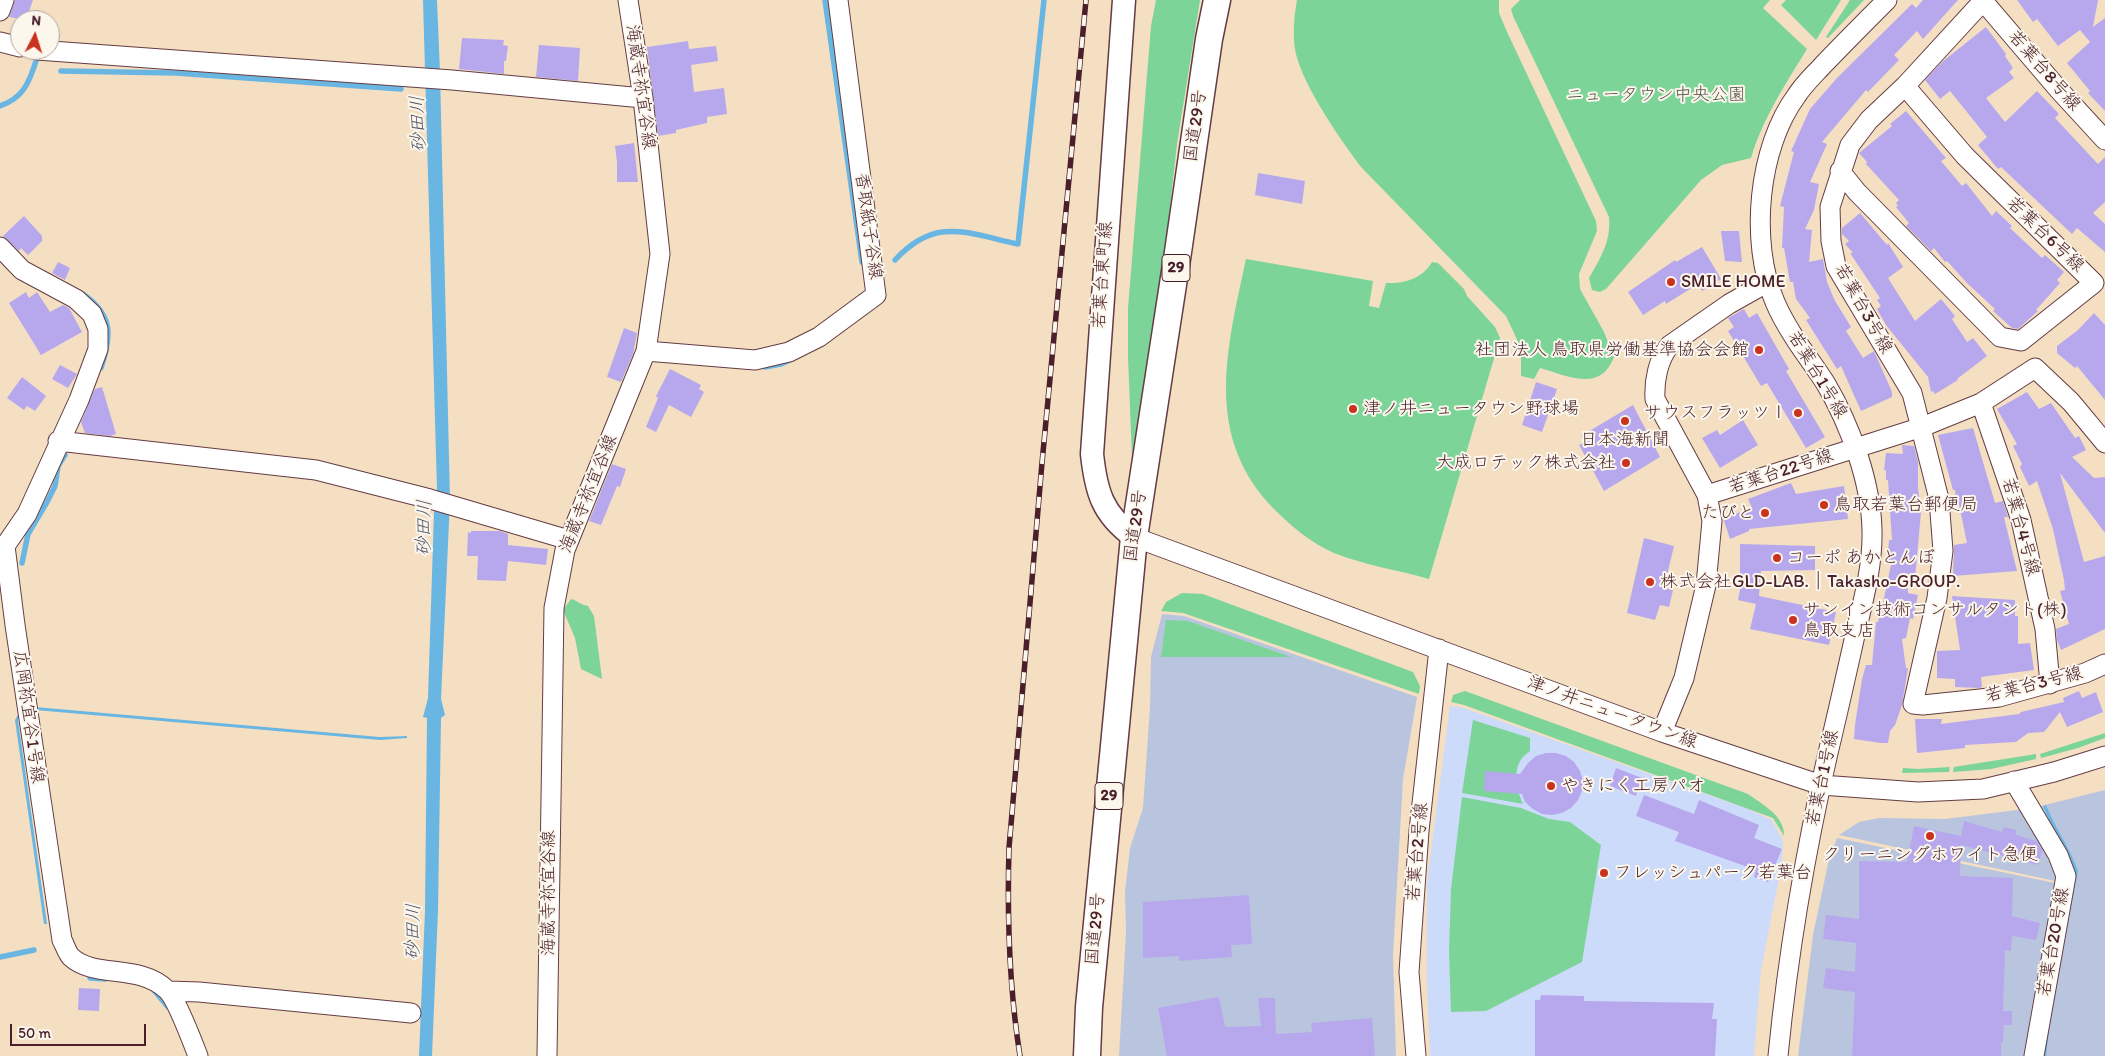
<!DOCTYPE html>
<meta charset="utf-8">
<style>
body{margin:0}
#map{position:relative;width:2105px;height:1056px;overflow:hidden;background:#f4dfc2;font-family:Itim,sans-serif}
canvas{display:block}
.north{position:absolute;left:10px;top:10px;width:50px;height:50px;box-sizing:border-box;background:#fbf7ec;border:1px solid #b4a19f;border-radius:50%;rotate:5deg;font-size:14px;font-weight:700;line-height:20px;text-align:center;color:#4a1f2b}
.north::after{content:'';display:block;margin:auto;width:18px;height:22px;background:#c8321e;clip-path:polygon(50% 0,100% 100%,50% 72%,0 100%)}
.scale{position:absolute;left:10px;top:1024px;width:136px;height:22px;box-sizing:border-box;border:2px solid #4a1f2b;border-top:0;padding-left:6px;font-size:15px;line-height:18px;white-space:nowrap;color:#4a1f2b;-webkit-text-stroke:4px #fbf7ec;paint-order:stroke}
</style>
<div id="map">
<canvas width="2105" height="1056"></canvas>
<div class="north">N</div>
<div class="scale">50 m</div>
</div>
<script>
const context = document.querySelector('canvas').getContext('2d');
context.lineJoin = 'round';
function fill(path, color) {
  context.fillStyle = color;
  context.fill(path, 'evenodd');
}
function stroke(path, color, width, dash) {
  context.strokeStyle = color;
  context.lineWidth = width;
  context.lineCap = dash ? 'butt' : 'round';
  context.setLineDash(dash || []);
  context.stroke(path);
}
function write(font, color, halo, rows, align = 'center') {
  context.font = font + ' Itim,"Klee One",sans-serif';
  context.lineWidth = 4;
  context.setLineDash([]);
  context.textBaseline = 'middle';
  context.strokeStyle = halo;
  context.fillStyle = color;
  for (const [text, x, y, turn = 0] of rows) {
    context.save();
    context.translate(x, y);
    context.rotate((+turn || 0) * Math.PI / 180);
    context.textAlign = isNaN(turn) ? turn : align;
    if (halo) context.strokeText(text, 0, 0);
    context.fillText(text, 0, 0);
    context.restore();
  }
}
const built = new Path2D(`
 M1450,706l14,2 284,101 24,11 11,21 -1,22 -21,107 -7,86h-324l-3,-71v-103z`);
const industrial = new Path2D(`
 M1162,614l22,2 233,81 -14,82 -10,176 3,101h-277l7,-124 -1,-40 5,-44 13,-40 7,-101 1,-50z
 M2105,790v266h-64l31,-173 -35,-76z
 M2025,809l25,44 10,29 -221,-47 20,-13 20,-4 66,1z
 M1837,838l223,46 -31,172h-231l15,-121 16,-76z`);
const green = new Path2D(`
 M1156,0h44l-23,144 -15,136 -30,178 -4,-101v-49l23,-282z
 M1297,0h202v13l9,21 88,187 1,10 -18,43 1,15 24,43 10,25c-14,36 -45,19 -74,11l-6,11 -13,-3v-28l-15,-32 -144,-148c-21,-27 -58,-81 -66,-114 -4,-17 -2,-37 1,-54z
 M1520,0h250l-7,8 44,41c-22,36 -44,69 -56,109l-29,7 -21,15 -95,109 -6,3 -8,-2 -3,-12c12,-21 22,-36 20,-61l-96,-201 -2,-7z
 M1786,0h55l-25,40 -35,-35z
 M1850,0h14l-36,38 -2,-1z
 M1246,259l127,22 -4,25 10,2 7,-25c18,1 36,-4 46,-21l6,1 26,26 3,7 28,31 5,11 -71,241c-31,-9 -65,-14 -95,-26 -21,-9 -42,-26 -58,-42 -74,-73 -49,-163 -30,-252z
 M1182,593l21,1 210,78 7,14 -1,8 -236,-81 -22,-2 5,-9z
 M571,599c7,2 10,6 17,7l6,10 8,63 -21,-10 -6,-31 -12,-28z
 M1166,620l22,1 103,36h-130z
 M1465,691l283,103c14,10 37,22 36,42l-11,-18 -309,-113 -13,-3 2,-7z
 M1473,720l57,18v13c-19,12 -15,35 -7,53l-61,-11z
 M2105,733v5l-27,10 -37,10 -1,-4z
 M2036,754v5l-45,10 -38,3 1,-5z
 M1950,767l-1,5 -47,1 1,-5 15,1z
 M1462,797l59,11 28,11 21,3 31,23 -19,117 -96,49 -35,1 -2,-61 2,-62z`);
const water = new Path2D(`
 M423,0h14l3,72 10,428 -9,199 4,16 -4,3 -3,192 -6,146h-13l6,-146 2,-192 -4,-1 5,-19 6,-186 3,-22z
 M35,707l345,30 27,-1v2l-27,2 -345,-30z
 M20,711l2,3 -4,6 29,204h-3l-29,-204z
 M2046,805c9,23 24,43 32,66l-25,127 -7,58h-3l32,-184c-8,-23 -23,-43 -32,-66z`);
const stream = new Path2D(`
 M825,0l37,262
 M61,71l115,2 225,16
 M0,106c23,-8 29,-23 36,-45
 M895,260c41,-44 71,-27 123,-16l26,-244
 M83,294c30,21 29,41 18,74
 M765,367l16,-3 9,-4
 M22,563l6,-29 19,-32 8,-16 3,-20 7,-11
 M0,957l34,-7
 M90,978l15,1
 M153,989l15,18`);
const building = new Path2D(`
 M15,0h18l-7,20 -17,-3z
 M1923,0h35l-35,39 -6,-8 -23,24 5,5 -31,32 -2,-2 -44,52 5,2 -17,38 9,2 -5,26 -9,19 7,1 -3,32 14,-3 4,23 7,17 17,28 -5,4 17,27 11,-7 18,41v5l-31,14 -20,-45 -4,3 -31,-49 4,-2 -14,-19 -3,-17h-3l-6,-34h-2l2,-41 -4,-1 14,-54 -3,-1 19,-42 27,-31 75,-74 4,4z
 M2017,0h81l-5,27 12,-9v93l-17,-18 2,-2 -23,-28 23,-21 -10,-12 -22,16 -21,-27 -4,3z
 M1986,27l20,27 -1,2 8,12 -4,4 5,6 -28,20 19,24 32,-31 22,23 -4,4 43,46 7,-7v45l-12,11 12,11v28l-28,-24 -5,6 -71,-67 -3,2 -20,-24 9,-8 -37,-46 -10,8 -15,-19 17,-18z
 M462,38l42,2 -1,5 5,1 -2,15h-2v13l-45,-5z
 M688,41l1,8 27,-3 2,15 -27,4 3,27 30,-4 3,26 -20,3v6l-31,7v3l-18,3 -11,-89z
 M539,45l41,3 -2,33 -42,-4z
 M1906,111l40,47 -5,3 21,25 4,-3 26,33 4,-5 16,15 -2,2 32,30 3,-3 19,17 -7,8 3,3 -24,27 2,1 -20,18 -6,-1 -19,-17 2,-2 -28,-26 -20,-22 -2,1 -11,-14 -3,3 -25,-25 3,-3 -13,-16 2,-1 -2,-3 3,-3 -33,-36 1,-2 -8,-9 33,-27 -2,-2z
 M634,143l4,39h-21v-20l-2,-16z
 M1258,173l47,8 -3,23 -47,-9z
 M1860,213l27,32 1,-2 15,24 -15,11 27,43 26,-22 14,17 -3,3 15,23 6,-4 14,18 -30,23 1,1 -23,14 -2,-3 -2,1 -3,-15 -42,-52 -9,-16 4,-3 -4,-6 3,-2 -30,-45h3l-8,-9 4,-3 -7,-7v-6z
 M24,216l18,20v5l-14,14 -7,-7 -2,3 -16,-15z
 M1721,231h18l3,31 -17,-1z
 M1702,247l19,32 -19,12 -4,-7 -32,20 -1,-3 -22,14 -15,-23 47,-32 1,2z
 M58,262l12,6 -5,12 -13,-7z
 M26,292l3,6 8,-6 13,20 13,-7 6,3 13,24 -41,23 -32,-52z
 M1744,309l5,9 8,-5 32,56 -3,2 39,66 -19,11 -39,-65 -6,3 -33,-55 6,-4 -6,-9z
 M2094,313l11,12v75l-28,-34 -2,2 -18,-15v-7l21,-16z
 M624,328l13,5 -4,21 -12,28 -14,-5z
 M60,365l17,9 -9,14 -16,-9z
 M670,369l31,16 -2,4 5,3 -13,25 -22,-12 -13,27 -10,-5 12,-29 -2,-2z
 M22,377l24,19 -11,15 -8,-5 -3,4 -17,-12z
 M1536,382l21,7 -15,43 -20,-7z
 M102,387l14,47 -6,2 -25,-3 -4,-11 14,-33z
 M2027,392l12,17 12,-6 24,35 4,-2 7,14 -14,7 22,21 11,-1v56l-45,-60 24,89 21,-6v73l-44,21 -4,-10 -1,-11 13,-5 -9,-33 5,-1 -1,-10 -11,-51 -16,-48 -8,5 -9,-19 2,-3 -9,-18 4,-2 -20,-35z
 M1633,405l27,52 -56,34 -25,-46 6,-3 -4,-6z
 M1743,420l15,25 -38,23 -18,-30 15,-8 3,5z
 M1973,428l22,75 8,-2 3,10 2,6h-4l13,54 -64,5 1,-31 13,-2 -9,-43h-2l-1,-10h-2l-15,-55z
 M1902,445l12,1 4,16v26l3,24 -6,67h-8l1,14 10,2 -5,24 -3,-1 -4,20 -4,1 4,29h2l-6,37 -7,20 -5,6 -2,12h-7l-27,-4 1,-14 7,-46 4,-14h6l4,-43h2l5,-19 8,-38h-4l2,-25h3l-4,-60h-2v-10h-2l2,-17 17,1z
 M612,464l14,5 -6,18 -3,-1 -16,39 -12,-4z
 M1791,483l5,11 48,-8 4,33 -99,10v2l-19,8 -7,-21 29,-10 -4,-9z
 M471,531h29l8,3v11l40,4 -2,16 -38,-4 -2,20 -29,-1 1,-24h-11l1,-24 3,1z
 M1644,538l30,8 -10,42 9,2 -4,17 -9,-2 -5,15 -28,-7z
 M1740,544l75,2v24l-54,1 -2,25 77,16 -7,33 -79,-16 6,-25 -18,-4 5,-26h-3z
 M1952,596l63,4v16h3v28l12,-1 4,27 -53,7 1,10 -3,1 -24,-1v-8l-18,-1v-27l23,-1z
 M2079,691l3,7 14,-6 7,20 -36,15 -7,-15 -16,20 -16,1 -12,9 -51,3v3l-48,5 -2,-34h27l-1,5 78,-10 2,-2 43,-10 -1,-4z
 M1546,753h10l10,3 8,6 6,9 3,10 -1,10 -4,9 -7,8 -9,5 -10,2 -10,-1 -9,-5 -8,-7 -3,-8 -38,-3 1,-20 35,3 8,-11 8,-7z
 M1616,768l26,10 -6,18 -26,-10z
 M1644,795l50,19 5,-14 60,25 -5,13 28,11 -14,33 -14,-5 2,-7 -81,-29 4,-9 -43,-16z
 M1964,821l38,11 2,-5 12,3v5l20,6 6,9 -4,15 -77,-20 -1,31 53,2 -1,38 28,7 -4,17 -24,-4 -1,15 -6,-1 -2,61h9v14h-8l-1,17h-2v14h-149l3,-64 -32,-4 3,-20 29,4 1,-29 -33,-4 3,-24 33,4v-58l48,1 7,-36 47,10z
 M1249,895l3,49 -21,1 1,12 -53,4v-5l-36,2v-56z
 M79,988l21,1 -1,22 -21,-1z
 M1541,995l43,1v5l130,2 -2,16h5l-2,37h-180v-56h5z
 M1219,997l6,30 36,-1 -3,-28h17l1,36 36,-2 -1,-9 61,-5 3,38h-208l-9,-48z`);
const minor = new Path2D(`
 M1984,0l-79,86 -36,34 -19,25 -20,62 1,34 5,25 76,127 27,106 4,52 -6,47 -24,106 10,1 76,-8 86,-24 20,-9
 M1983,1l76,89 46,50
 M0,11l4,-11
 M0,42l20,5
 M37,50l415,30 191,18
 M1840,171l17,21 143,145 21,4 73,-58 -129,-127 -60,-70
 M0,247l22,23 54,29 16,15 6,15v20l-19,51 -52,114 -22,32 10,79 47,315c3,5 5,13 9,17 24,22 68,6 96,33 9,8 26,53 31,66
 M646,351l109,9 34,-8 30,-15 57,-42 -38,-295
 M1981,403l40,117 24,109 5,55
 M58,441l258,29 114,29 139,41
 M1707,495l215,-68 59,-24 54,-35 36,34 34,41
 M1134,537l528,195 159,53 97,7 65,-3 71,-17 51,-16
 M1662,732l22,-54 22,-93 6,-64 -5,-26 -52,-96c-1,-18 3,-40 15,-54l59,-41 39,-22
 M2014,781l44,74 8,21 -32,180
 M169,991l30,1 212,21
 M547,1056l7,-448 11,-58 81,-199 14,-97 -17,-156 -15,-98
 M1416,1056l-7,-84 10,-141 20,-182
 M1778,1056c10,-102 27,-203 50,-303 10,-41 19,-82 28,-122 8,-33 17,-67 16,-101 -1,-48 -22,-105 -46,-146 -10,-16 -22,-31 -32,-47 -7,-11 -14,-23 -19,-35 -26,-60 -17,-155 22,-207 7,-11 17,-20 26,-30 21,-22 43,-44 64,-65`);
const major = new Path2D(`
 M1124,0l-32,454c4,37 10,60 42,83`);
const highway = new Path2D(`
 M1087,1056l2,-49 45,-470 44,-285 31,-213 8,-39`);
const rail = new Path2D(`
 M1020,1056c-11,-69 -13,-138 -11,-208l33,-385 44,-463`);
const markers = [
 [1671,282,5,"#c8321e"],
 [1759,350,5,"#c8321e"],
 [1353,409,5,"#c8321e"],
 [1798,413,5,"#c8321e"],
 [1625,421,5,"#c8321e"],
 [1626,463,5,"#c8321e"],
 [1824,505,5,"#c8321e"],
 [1765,513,5,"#c8321e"],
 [1777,558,5,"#c8321e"],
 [1650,582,5,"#c8321e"],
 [1793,620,5,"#c8321e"],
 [1551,786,5,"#c8321e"],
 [1930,836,5,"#c8321e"],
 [1604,873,5,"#c8321e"]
];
const shields = [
 [1176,268,28],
 [1109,796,28]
];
const shieldNames = [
 ["29",1176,268],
 ["29",1109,796]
];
const streetNames = [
 ["若葉台8号線",2044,71,49],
 ["海蔵寺祢宜谷線",640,87,82],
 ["国道29号",1196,126,-82],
 ["香取紙子谷線",868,226,82],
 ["若葉台6号線",2045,235,44],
 ["若葉台東町線",1103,275,-86],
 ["若葉台3号線",1863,309,61],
 ["若葉台1号線",1817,375,59],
 ["若葉台22号線",1781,472,-18],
 ["海蔵寺祢宜谷線",589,494,-68],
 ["国道29号",1136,526,-82],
 ["若葉台4号線",2020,527,75],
 ["若葉台3号線",2034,685,-14],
 ["津ノ井ニュータウン線",1612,713,20],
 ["広岡祢宜谷1号線",28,717,82],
 ["若葉台1号線",1823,778,-78],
 ["若葉台2号線",1418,852,-85],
 ["海蔵寺祢宜谷線",549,893,-90],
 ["国道29号",1096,929,-85],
 ["若葉台20号線",2054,942,-80]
];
const parkNames = [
 ["ニュータウン中央公園",1656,95]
];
const poiNames = [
 ["SMILE HOME",1681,282],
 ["社団法人 鳥取県労働基準協会会館",1749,350,"right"],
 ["津ノ井ニュータウン野球場",1363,409],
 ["サウスフラッツＩ",1788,413,"right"],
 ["日本海新聞",1625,440,"center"],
 ["大成ロテック株式会社",1616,463,"right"],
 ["鳥取若葉台郵便局",1834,505],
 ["たびと",1755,513,"right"],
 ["コーポ あかとんぼ",1787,558],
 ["株式会社GLD-LAB.｜Takasho-GROUP.",1660,582],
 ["サンイン技術コンサルタント(株)",1803,610],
 ["鳥取支店",1803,631],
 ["やきにく工房パオ",1561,786],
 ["クリーニングホワイト急便",1930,855,"center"],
 ["フレッシュパーク若葉台",1614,873]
];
const waterNames = [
 ["砂田川",419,124,-92],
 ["砂田川",425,528,-89],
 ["砂田川",414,932,-89]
];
fill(built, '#cddbfa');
fill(industrial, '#b9c5de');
fill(green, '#7cd499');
fill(water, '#6ab6e3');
stroke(stream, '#6ab6e3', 5.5);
fill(building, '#b7a8ee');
stroke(minor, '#643c42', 21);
stroke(major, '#643c42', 25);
stroke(highway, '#643c42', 29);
stroke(minor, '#fff', 19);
stroke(major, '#fff', 22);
stroke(highway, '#fff', 26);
stroke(rail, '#4a1f2b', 5.5);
stroke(rail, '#fbf7ec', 4, [11]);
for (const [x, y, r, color] of markers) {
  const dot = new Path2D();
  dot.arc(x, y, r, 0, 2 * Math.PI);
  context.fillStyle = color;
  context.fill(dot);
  stroke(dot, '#fbf7ec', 2);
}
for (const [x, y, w] of shields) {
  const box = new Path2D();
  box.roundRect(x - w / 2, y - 13.5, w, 27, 4);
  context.fillStyle = '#fbf7ec';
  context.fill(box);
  stroke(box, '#4a1f2b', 1);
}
write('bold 16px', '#4a1f2b', null, shieldNames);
write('18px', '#4a1f2b', '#fbf7ec', streetNames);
write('18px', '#59554c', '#fbf7ec', parkNames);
write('18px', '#4a1f2b', '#fbf7ec', poiNames, 'left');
write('italic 19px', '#55546b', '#fbf7ec', waterNames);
</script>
